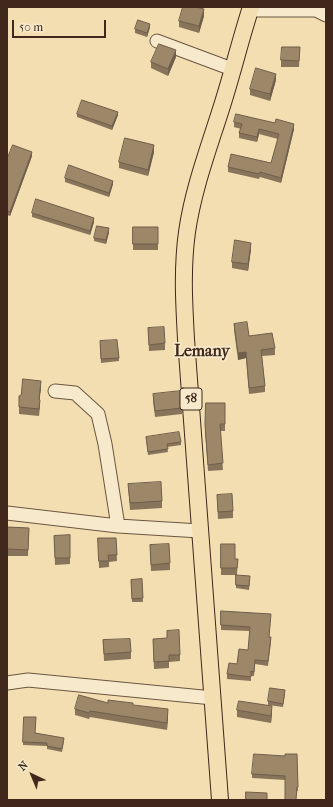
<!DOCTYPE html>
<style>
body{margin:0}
#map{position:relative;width:333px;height:807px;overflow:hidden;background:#f2deb1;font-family:"IM FELL French Canon",serif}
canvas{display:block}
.frame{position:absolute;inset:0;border:8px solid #40291c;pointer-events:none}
.north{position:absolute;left:12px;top:755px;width:40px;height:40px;-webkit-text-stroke:3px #f7eacc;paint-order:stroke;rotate:316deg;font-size:11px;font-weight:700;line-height:16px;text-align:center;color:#40291c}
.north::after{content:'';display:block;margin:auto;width:14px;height:18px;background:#40291c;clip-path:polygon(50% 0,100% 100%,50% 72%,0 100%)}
.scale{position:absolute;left:12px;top:20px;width:94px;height:18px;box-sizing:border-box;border:2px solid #40291c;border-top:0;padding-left:5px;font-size:12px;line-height:14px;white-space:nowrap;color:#40291c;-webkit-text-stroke:3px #f7eacc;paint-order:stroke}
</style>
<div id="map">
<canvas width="333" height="807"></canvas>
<div class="frame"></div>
<div class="north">N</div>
<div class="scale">50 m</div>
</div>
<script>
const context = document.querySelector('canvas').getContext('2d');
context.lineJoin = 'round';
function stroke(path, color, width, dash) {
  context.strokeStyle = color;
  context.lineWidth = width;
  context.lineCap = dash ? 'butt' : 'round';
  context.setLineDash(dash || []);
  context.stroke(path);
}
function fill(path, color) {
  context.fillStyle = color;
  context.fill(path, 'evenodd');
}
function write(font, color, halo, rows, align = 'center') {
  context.font = font + ' "IM FELL French Canon",serif';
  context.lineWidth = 3.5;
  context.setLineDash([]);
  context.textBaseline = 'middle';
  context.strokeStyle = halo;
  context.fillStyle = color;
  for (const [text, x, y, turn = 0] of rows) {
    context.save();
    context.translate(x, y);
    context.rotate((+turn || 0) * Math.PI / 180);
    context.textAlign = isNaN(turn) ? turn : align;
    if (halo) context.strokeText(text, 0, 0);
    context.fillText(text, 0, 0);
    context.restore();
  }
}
const minor = new Path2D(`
 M250,10h66l10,5
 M157,41l75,28
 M55,391l20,2 23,21 7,30 13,82
 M7,513l111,13 82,5
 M7,683l21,-3 185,18`);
const major = new Path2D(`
 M220,800l-34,-461c-2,-36 -4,-71 1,-107 6,-42 21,-82 34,-123 11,-34 19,-68 30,-102`);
const wall = new Path2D(`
 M204,16l-5,17 -20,-6v-6z
 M150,27l-3,10 -12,-4v-4z
 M300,47l-1,20h-18v-7z
 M176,57l-8,19 -17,-8v-6z
 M276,80l-6,21 -20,-6v-6z
 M77,114l41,1 -6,15 -35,-13z
 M234,122l60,7 -13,54 -21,-6 -1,2 -31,-7v-5l43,-4 7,-24 -19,-5 -2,8 -18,-4v-5l2,-4 -7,-2z
 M154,152l-6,24 -29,-8v-6z
 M32,156l-22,60 -3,-1v-56z
 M65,178l48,6 -4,13 -44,-15z
 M32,213l62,9 -4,13 -58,-18z
 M133,227h25v23h-25z
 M109,232l-3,12 -12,-3v-3z
 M251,249l-3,22 -16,-3v-6z
 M234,324l15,12 26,12v7l-13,1 3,30v6l-16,2 -3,-36 -8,2 -4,-30z
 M148,328l17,15v7l-16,1z
 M100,344l19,14v3l-18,2z
 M41,388l-2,11 1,8 -1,9 -20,-2v-18z
 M153,394l29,14v6l-27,3 -2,-16z
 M206,403h19v28h-5l3,39 -15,1 -3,-40z
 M146,437l35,5v3l-14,2 1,5 -20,3z
 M128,484l34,17v7l-32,2z
 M217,495l16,16v7l-15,1z
 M7,527l22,1 -1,28h-21z
 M70,535v29l-15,1 -1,-29z
 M98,538h18l1,23 -8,1v5l-10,1z
 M221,544l14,15h3l-1,16h-16z
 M150,545l20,18v7l-19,1z
 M142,579l1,23h-11l-1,-22z
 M250,580l-1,10 -13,-2v-3z
 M221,611l49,26 1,5 -3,24 -13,-2 -1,12h-3v5l-24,-2v-5l10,-10 11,-14 2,-19 -29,-1z
 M153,639l27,16v6l-11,1v6l-15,1z
 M103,640l28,12v7l-27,2z
 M285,693l-2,14 -15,-2v-4z
 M108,703l25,2 35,11 -1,14 -77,-13 -1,2 -14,-4v-6z
 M237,710l35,3 -1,10 -34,-6z
 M24,717l12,16 28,8 -2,11 -15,-3v-3l-24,-1z
 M297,754l1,37h-1l-12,-11 -33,-2v-4l33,-18z`);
const shadedWall = new Path2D(`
 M204,9v7l-5,17v-7z
 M150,24v3l-3,10v-4z
 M176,50v7l-8,19v-7z
 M276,74v6l-6,21v-7z
 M118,112v3l-6,15v-4z
 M294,124v5l-13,54v-5z
 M259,129v5l-2,8v-5z
 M154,145v7l-6,24v-6z
 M32,152v4l-22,60v-4z
 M113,181v3l-4,13v-4z
 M94,218v4l-4,13v-4z
 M109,228v4l-3,12v-4z
 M251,243v6l-3,22v-7z
 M246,352v6l-8,2v-7z
 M41,381v7l-2,17v-6z
 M272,706v7l-1,10v-7z
 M168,709v7l-1,14v-7z`);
const building = new Path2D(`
 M183,7h13l8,2 -5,17 -20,-5z
 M138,20l12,4 -3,9 -12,-4z
 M159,44l17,6 -8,19 -17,-7z
 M282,47h18l-1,14 -18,-1z
 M256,68l20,6 -6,20 -20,-5z
 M82,100l36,12 -6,14 -35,-12z
 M236,114l39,9 1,-4 18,5 -13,54 -21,-6 -1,2 -31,-7 3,-13 40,9 8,-29 -20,-5 -2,8 -18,-4 3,-9 -8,-2z
 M125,138l29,7 -6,25 -29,-8z
 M13,145l19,7 -22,60 -3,-1v-52z
 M69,165l44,16 -4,12 -44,-15z
 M36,199l58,19 -4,13 -58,-18z
 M97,226l12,2 -3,12 -12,-2z
 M133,227h25v17h-25z
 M235,240l16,3 -3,21 -16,-2z
 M247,322l2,14 23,-3 3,15 -14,2 4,36 -16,2 -3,-36 -8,1 -4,-29z
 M164,327l1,16 -16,2 -1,-17z
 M117,340l2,18 -18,1 -1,-18z
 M23,379l18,2 -2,18 1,1 -1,9 -20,-2v-11l2,-1z
 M181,391l1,17 -27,3 -2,-17z
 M206,403h19v21h-5l3,39 -15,2 -3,-40z
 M179,432l2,10 -14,2 1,5 -20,3 -2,-15z
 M161,482l1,19 -32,2 -2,-19z
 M232,494l1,17 -15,1 -1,-17z
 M7,527l22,1 -1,22 -21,-1z
 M70,535v23h-15l-1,-22z
 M98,538h18l1,17h-9l1,6h-10z
 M169,544l1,19 -19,2 -1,-20z
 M221,544h14v15h3l-1,9h-16z
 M236,575l14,1 -1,10 -13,-1z
 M142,579l1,19 -11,1 -1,-19z
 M221,611l50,3 -2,23h2l-3,24 -13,-1 -1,12 -3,-1v6l-24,-3 2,-11 8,1 2,-15 9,1 2,-23 -29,-2z
 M179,630l1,25h-11v6l-15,1 -1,-23 14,-1v-7z
 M130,639l1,13 -27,2 -1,-14z
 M270,688l15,2 -2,14 -15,-3z
 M79,695l29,8v-3l8,1 17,2v2l35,4 -1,14 -77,-12 -1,2 -14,-4z
 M239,701l33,5 -1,10 -34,-6z
 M24,717h12l-1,16 29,5 -2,11 -15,-3v-3l-24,-1z
 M254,754l31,2v-2h12l1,33h-1l-1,13h-11v-24l-33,-2z
 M246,792l21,1v7h-21z`);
const shields = [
 [191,399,22]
];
const shieldNames = [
 ["58",191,399]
];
const quarterNames = [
 ["Lemany",202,352]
];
stroke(minor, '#6c5641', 15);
stroke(major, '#40291c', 18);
stroke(minor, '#f7eacc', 13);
stroke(major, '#f2deb1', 16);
fill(wall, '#87745a');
fill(shadedWall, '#6e5e4a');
fill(building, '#9d8769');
stroke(building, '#6e5e4a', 1);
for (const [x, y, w] of shields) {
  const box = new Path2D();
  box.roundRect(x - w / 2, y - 11, w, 22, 3);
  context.fillStyle = '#f7eacc';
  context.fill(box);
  stroke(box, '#40291c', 1);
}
write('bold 13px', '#40291c', null, shieldNames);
write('bold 16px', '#40291c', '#f7eacc', quarterNames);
</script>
